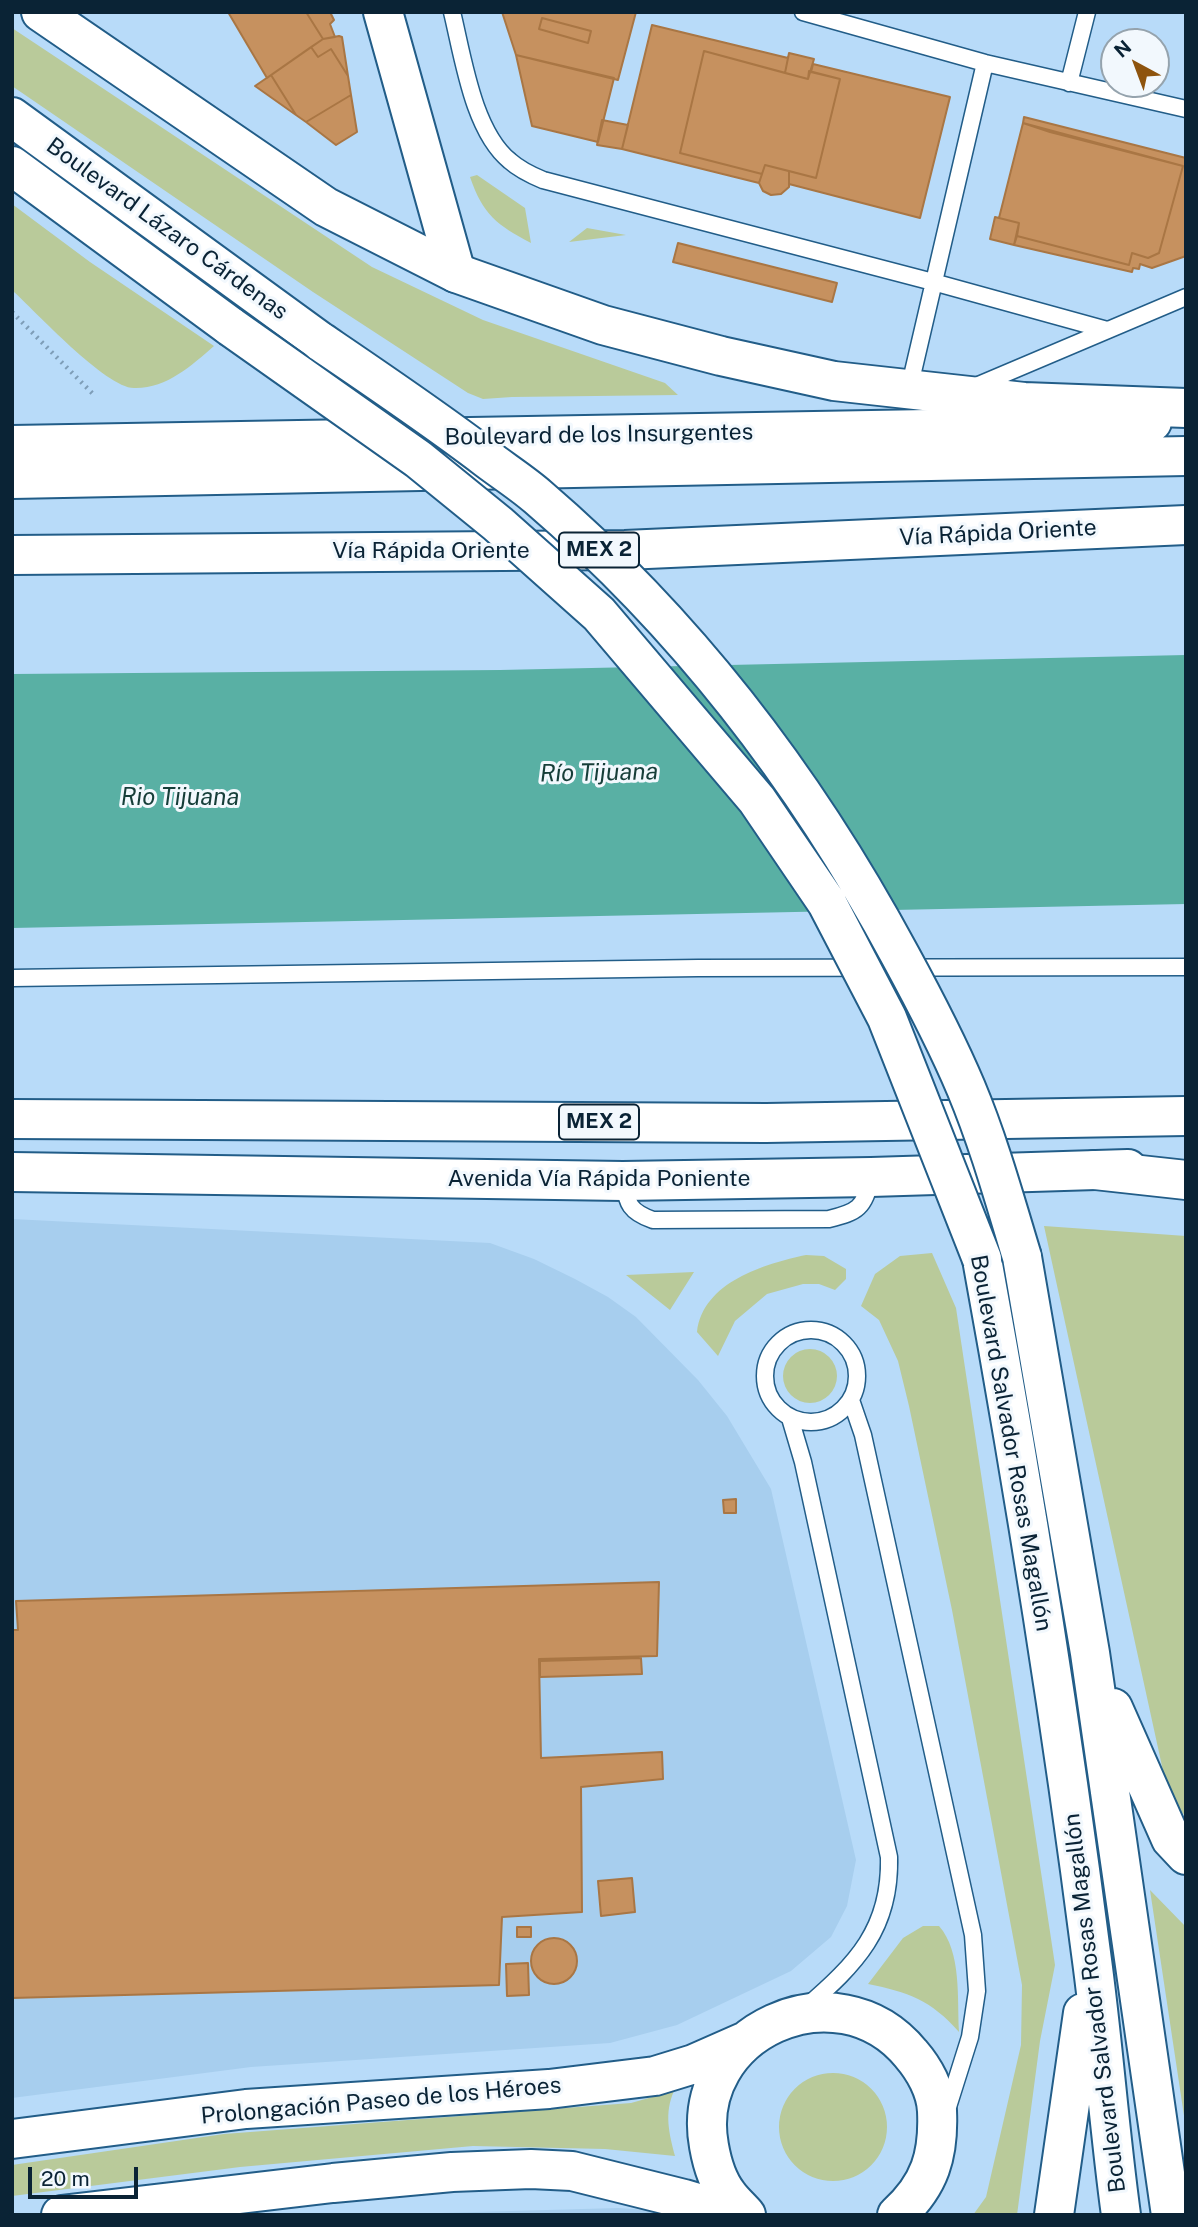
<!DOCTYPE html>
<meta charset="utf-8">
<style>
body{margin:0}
#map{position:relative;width:1198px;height:2227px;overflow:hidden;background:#b8dbf9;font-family:"Public Sans",sans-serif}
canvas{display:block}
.frame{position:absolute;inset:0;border:14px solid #0a2335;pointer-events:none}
.north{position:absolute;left:1100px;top:28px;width:70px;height:70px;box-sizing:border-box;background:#f2f8fd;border:2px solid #95a3ad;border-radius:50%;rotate:319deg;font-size:19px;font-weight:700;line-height:28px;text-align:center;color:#0a2335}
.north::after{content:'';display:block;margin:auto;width:24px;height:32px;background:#8e540e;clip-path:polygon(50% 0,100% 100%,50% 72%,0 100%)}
.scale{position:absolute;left:28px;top:2167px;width:110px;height:32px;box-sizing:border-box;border:4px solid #0a2335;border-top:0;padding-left:9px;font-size:21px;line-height:24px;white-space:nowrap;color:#0a2335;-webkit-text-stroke:5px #f2f8fd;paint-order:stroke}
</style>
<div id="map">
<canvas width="1198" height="2227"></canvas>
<div class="frame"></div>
<div class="north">N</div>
<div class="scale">20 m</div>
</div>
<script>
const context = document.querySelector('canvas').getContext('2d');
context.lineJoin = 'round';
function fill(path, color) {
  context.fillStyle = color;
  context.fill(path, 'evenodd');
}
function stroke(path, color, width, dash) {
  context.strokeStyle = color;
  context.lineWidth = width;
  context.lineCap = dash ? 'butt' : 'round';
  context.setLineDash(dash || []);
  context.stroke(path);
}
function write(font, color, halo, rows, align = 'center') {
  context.font = font + ' "Public Sans",sans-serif';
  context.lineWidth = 6;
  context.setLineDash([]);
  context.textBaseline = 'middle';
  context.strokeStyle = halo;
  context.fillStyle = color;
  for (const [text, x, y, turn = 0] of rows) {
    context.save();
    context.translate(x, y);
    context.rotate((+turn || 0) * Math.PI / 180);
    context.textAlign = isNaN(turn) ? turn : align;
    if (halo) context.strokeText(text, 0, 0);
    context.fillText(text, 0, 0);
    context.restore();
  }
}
const built = new Path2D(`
 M12,1219l478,24 44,16 41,20 33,18 28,20 62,63 29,36 44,73 85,371 -9,46 -16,31 -40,34 -114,54 -67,18 -359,24 -239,31z
 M618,2208l60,4 7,3h-315z`);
const green = new Path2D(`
 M12,28l360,239 111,53 182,63 13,12 -166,2 -29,2 -15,-6 -155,-101 -301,-206z
 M477,175l48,33 6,35c-34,-18 -48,-28 -61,-66z
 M12,204l78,58 124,84c-23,20 -48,43 -80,42 -28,0 -99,-77 -122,-98z
 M587,228l39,7 -57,7z
 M1044,1226l142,10v582l-19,-29z
 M932,1253l24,55 99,657 -15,76 -23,174h-44l13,-18 35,-152 1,-60 -70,-375 -43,-204 -11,-45 -19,-41 -18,-14 14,-32 25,-18z
 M806,1255l18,1 22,13v10l-11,11 -16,-6h-16l-36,10 -32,27 -17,35 -21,-24c6,-50 67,-68 109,-77z
 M694,1272l-24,38 -44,-35z
 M783 1376a27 27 0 1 1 54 0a27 27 0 1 1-54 0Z
 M1150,1890l36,37v202z
 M923,1926h16c23,26 18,73 20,106 -28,-32 -51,-40 -91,-48l35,-46z
 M779 2127a54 54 0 1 1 108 0a54 54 0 1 1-108 0Z
 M674,2091c-10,22 -5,42 1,65l-70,-7 -132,-3 -233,21 -228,29v-31l212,-31 407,-31z`);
const water = new Path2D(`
 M1186,655v249l-1174,24v-254l488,-4z`);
const building = new Path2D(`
 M228,12h78l17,27 -56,39z
 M306,12h24l4,8 -4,4 5,13 -12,2z
 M502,12h134l-18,68 -102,-25zM542,18l49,13 -3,12 -49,-14z
 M542,18l49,13 -3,12 -49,-14z
 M652,25l136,33 -3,15 -81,-22 -24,102 82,21 -3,9 -137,-34z
 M339,36l3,1 6,39 -17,-27 -13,8 -7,-10 12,-8z
 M311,47l7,10 13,-8 17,27 3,19 -45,27 -10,-7 -25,-40z
 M704,51l104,28 1,-8 31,8 -24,99 -51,-13 -3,9 -82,-21z
 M789,53l25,6 -6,20 -23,-6z
 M516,55l98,23 -16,64 -66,-16z
 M813,64l137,33 -30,121 -131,-34v-13l27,7 24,-99 -29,-7z
 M271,75l25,40 -41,-29z
 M351,95l6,37 -21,13 -30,-23z
 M1024,117l162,41v98l-34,12 -12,-4 -1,5 -6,-1 -1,4 -118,-27 3,-9 112,29 3,-12 16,5 11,-5 24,-87 -133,-34 -27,-9z
 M602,120l26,5 -6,24 -25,-4z
 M1023,123l160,43 -24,87 -11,5 -16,-5 -3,12 -112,-29 2,-13 -20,-5z
 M765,165l24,6v16l-8,7 -10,1 -8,-4 -4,-8z
 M995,217l24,6 -5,22 -24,-6z
 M678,243l159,40 -5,19 -159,-40z
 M736,1499v14h-12l-1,-13z
 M659,1582l-2,74 -118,3 2,99 121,-6 1,27 -82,8 1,125 -80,5 -3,68 -487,13v-368h6l-2,-29z
 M641,1658l1,16 -102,3v-16z
 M632,1878l3,34 -34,4 -3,-35z
 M517,1927h14v10h-14z
 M531 1961a23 23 0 1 1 46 0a23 23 0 1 1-46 0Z
 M528,1963l1,32 -22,1 -1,-32z`);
const path = new Path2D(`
 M12,312l82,83`);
const service = new Path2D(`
 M452,12c11,45 21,119 58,149 10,9 21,14 33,19l390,102 174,48
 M803,12l182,51 201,46
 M1069,83l18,-71
 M976,386l210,-89
 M909,389l76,-326
 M12,978l686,-10 488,-1
 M623,1181c4,23 7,31 30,39l176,-1c29,-7 35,-11 42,-41
 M765 1376a46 46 0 1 1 92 0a46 46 0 1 1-92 0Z
 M851,1400l12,35 110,500 4,56 -7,46 -23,73
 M790,1418l13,44 86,395c2,72 -33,107 -84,151`);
const tertiary = new Path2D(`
 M383,12l73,261
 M12,2139l234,-30 303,-20 106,-13 39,-12 50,-22
 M61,2215l272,-32 119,-11 79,-3 41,2 112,28 54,16
 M746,2215c-6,-7 -13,-13 -18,-20 -11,-14 -16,-32 -19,-49 -21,-114 128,-182 202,-92 13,15 25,36 26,57 2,44 -7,74 -40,104`);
const secondary = new Path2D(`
 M12,1172l611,9 248,-4 257,-8`);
const primary = new Path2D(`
 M12,445l974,-17 166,-6
 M12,479l1174,-23`);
const trunk = new Path2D(`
 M41,12l285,195 130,66 147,52 118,31 113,25 190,21 162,6
 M12,117l309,225
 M12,166l219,161
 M12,555l613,-5 561,-25
 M12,1119l754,4 420,-7
 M1095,1170l91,10
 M1022,1257l68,396 81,562
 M982,1259c42,230 79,461 109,694 12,87 18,175 30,262
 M1113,1708l58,131 15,16
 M1054,2215l29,-202`);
const trunkBridge = new Path2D(`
 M231,327l187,132 80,65 101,90 158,186 70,103 60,115 95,241
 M321,342c56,38 111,75 165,116 17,13 36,25 52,39 149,128 269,285 362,458 24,44 47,88 66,133 23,55 39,113 56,169`);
const shields = [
 [599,550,80],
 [599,1122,80]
];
const shieldNames = [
 ["MEX 2",599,550],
 ["MEX 2",599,1122]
];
const streetNames = [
 ["Boulevard Lázaro Cárdenas",167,229,36],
 ["Boulevard de los Insurgentes",599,435,-1],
 ["Vía Rápida Oriente",998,533,-3],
 ["Vía Rápida Oriente",431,551],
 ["Avenida Vía Rápida Poniente",599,1179],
 ["Boulevard Salvador Rosas Magallón",1011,1443,80],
 ["Boulevard Salvador Rosas Magallón",1095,2003,-97],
 ["Prolongación Paseo de los Héroes",381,2101,-5]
];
const waterNames = [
 ["Río Tijuana",599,773,-1],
 ["Rio Tijuana",180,798]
];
fill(built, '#a7ceee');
fill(green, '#b9ca9a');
fill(water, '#59b0a4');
fill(building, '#c6915f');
stroke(building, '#a97644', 2);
stroke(service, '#225d88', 19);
stroke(tertiary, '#225d88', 42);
stroke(secondary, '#225d88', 42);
stroke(primary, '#225d88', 42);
stroke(trunk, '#225d88', 42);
stroke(path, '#7e9db7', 4.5, [2, 5]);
stroke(service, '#fff', 16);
stroke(tertiary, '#fff', 38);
stroke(secondary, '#fff', 38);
stroke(primary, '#fff', 38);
stroke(trunk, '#fff', 38);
stroke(trunkBridge, '#225d88', 42, []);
stroke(trunkBridge, '#fff', 38);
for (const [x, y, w] of shields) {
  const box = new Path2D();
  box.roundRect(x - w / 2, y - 17.5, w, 35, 5);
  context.fillStyle = '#f2f8fd';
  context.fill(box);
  stroke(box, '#0a2335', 2);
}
write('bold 21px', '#0a2335', null, shieldNames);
write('23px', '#0a2335', '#f2f8fd', streetNames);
write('italic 24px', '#163e39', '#f2f8fd', waterNames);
</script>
